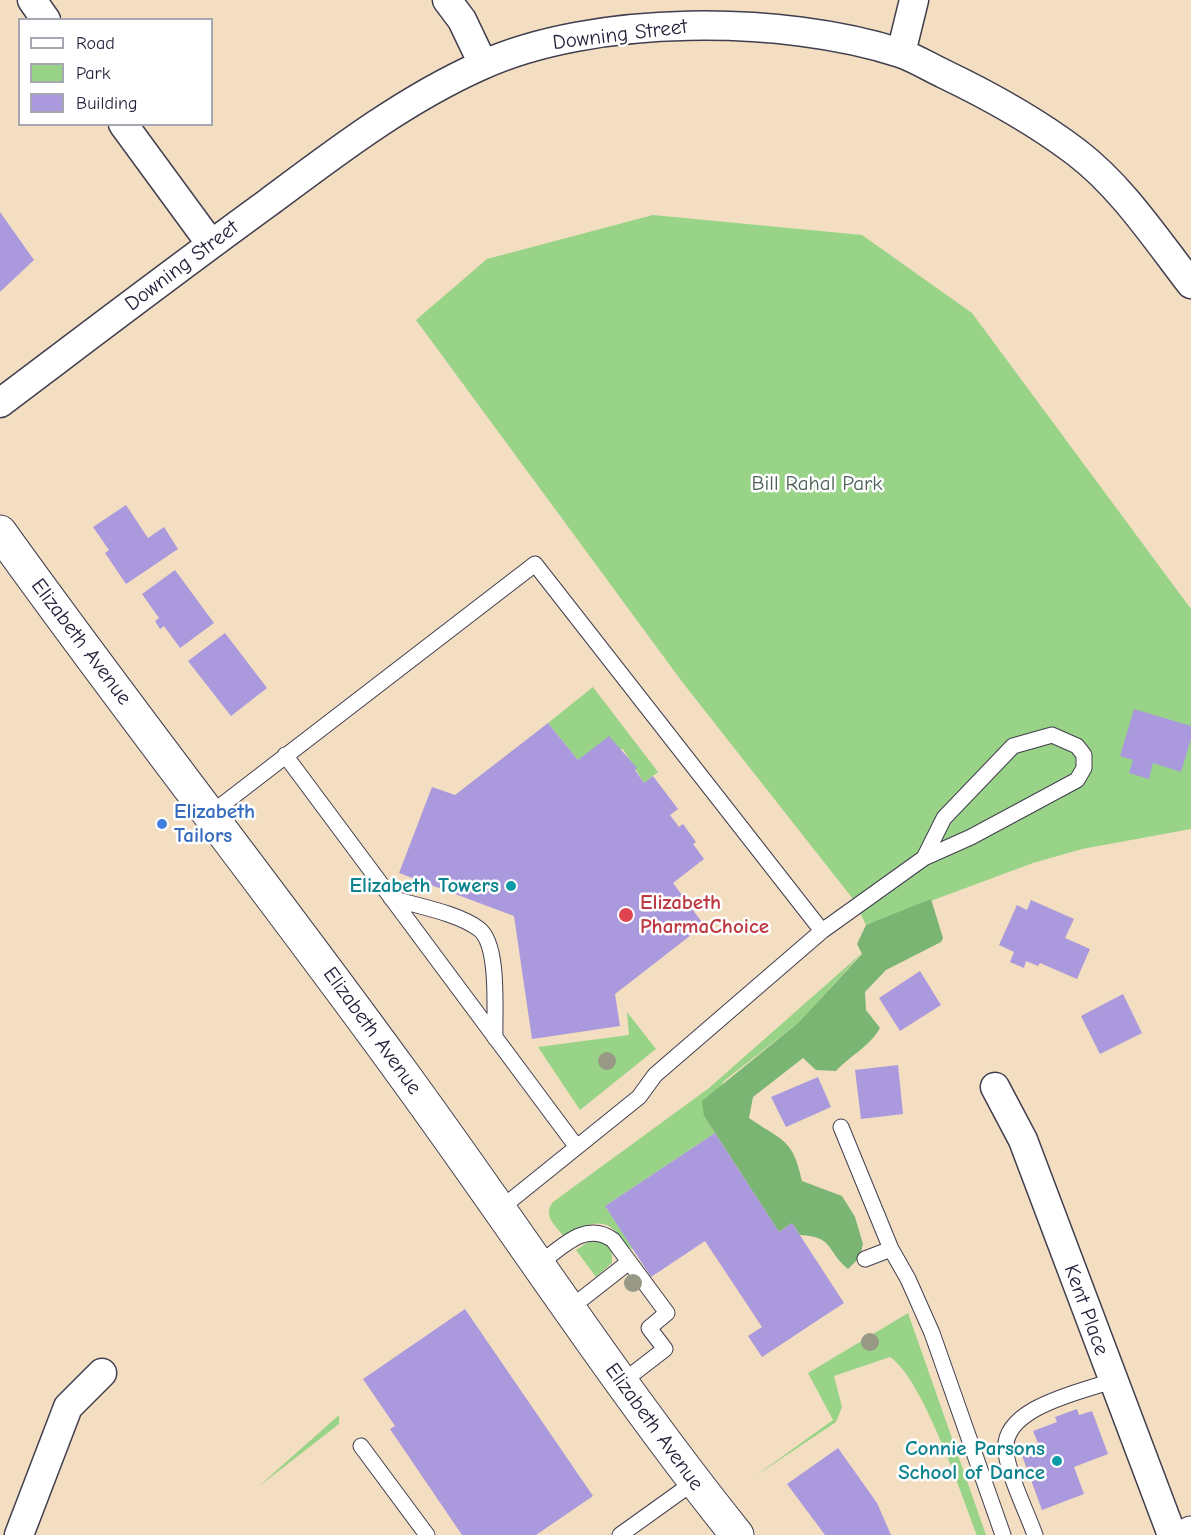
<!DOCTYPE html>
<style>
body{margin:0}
#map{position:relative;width:1191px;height:1535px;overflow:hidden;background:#f3dec1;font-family:"Comic Neue",sans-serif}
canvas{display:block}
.legend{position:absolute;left:18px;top:18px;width:195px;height:108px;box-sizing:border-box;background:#fff;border:2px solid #a7a7b1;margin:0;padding:8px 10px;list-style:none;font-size:18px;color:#22223b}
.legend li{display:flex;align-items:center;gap:12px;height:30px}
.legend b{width:30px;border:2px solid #a7a7b1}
</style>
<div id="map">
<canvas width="1191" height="1535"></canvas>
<ul class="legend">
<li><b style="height:8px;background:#fff"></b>Road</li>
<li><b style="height:16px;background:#98d387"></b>Park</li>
<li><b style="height:16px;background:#ab99dd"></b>Building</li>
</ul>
</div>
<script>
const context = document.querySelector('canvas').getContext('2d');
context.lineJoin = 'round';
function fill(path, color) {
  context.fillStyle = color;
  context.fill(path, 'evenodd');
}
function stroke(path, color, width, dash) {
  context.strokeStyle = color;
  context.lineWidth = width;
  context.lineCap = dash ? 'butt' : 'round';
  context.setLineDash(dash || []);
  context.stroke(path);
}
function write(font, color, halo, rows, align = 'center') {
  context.font = font + ' "Comic Neue",sans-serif';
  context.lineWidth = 5;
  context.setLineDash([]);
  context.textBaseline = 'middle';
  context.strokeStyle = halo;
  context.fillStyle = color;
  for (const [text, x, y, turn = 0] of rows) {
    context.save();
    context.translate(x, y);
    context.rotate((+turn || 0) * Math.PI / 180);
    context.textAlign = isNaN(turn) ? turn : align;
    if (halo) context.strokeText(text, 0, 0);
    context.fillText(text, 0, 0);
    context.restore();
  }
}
const green = new Path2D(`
 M653,215l209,20 110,78 219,296v220l-109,20 -49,14 -167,62 -13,-26 -170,-216 -267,-363 71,-61z
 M593,687l65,85 -14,11 -21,-34 -45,11 -30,-37z
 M862,953l-64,70 -74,58 -20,35 11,17 -110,73 29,44c-8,-3 -11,-11 -17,-17 -14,-18 -37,-7 -52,5 -9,-12 -23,-22 -12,-36l156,-114z
 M627,1012l29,37 -76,61 -42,-63 91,-12z
 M593,1239l15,6 4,9v9l-16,14 -20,-27z
 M908,1313l78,222h-9c-16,-41 -54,-156 -87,-178l-56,19 8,31 -6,15 -82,55 79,-57 -25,-47z
 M339,1415v9l-81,63z`);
const forest = new Path2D(`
 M931,899l12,39 -2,4 -55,28 -21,22 1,18 14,18c-11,19 -29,27 -44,43l-20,-1 -13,-12 -50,39 -4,21c33,23 44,20 53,63l40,15 13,21 8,27 -3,13 -12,12c-23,-19 -13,-32 -48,-34l-8,-12 -13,9 -75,-116 -2,-15 96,-78 64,-69 -5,-10 9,-19z`);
const building = new Path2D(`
 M0,212l34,48 -34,32z
 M126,505l22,33 16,-11 14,22 -52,35 -21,-31 4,-3 -16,-23z
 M175,570l39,53 -34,25 -16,-22 -4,3 -5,-8 4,-3 -17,-24z
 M225,633l42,55 -36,28 -43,-55z
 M1134,709l57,17v13l-10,33 -28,-9 -4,16 -20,-6 4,-13 -13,-4z
 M548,723l30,37 31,-24 28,32 -2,2 9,13 9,-7 25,33 -8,6 9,12 4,-3 13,18 -3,2 11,15 -31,24 31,42 -89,69 5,32 -88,13 -18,-123 -115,-43 33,-86 23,8z
 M1031,900l43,19 -9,19 25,11 -13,30 -37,-16 -2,3 -12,-5 -2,7 -14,-6 4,-10 -15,-7 18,-40 10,5z
 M920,971l21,34 -41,26 -21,-33z
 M1123,994l19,39 -42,21 -19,-38z
 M898,1065l5,49 -42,5 -6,-49z
 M818,1077l13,30 -45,20 -15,-30z
 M715,1133l64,99 13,-9 52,80 -82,54 -14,-21 14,-9 -57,-86 -54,36 -46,-71z
 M465,1309l128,187 -57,39h-74l-72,-106 5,-3 -32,-47z
 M1077,1409l2,6 13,-4 16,43 -34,13 10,27 -42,16 -22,-60 18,-7 -5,-12 24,-9 -2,-5z
 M838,1448l39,55 14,32h-66l-38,-51z`);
const lane = new Path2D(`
 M285,755l291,391
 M209,815l326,-251 287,367
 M391,898c26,8 67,15 88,31 21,16 15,84 16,109
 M841,1127l50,122 17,30 24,54 71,202
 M500,1209l139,-112 16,-22 167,-144 102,-73 47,-21 106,-57 7,-12v-13l-7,-9 -25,-11 -39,11 -69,72 -20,40
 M865,1259l26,-10
 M538,1265c23,-17 47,-45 75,-25l54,73 -18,15 16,21 -44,34
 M569,1309l60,-47
 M361,1446l66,89
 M620,1535l74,-53
 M1035,1535c-9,-25 -26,-58 -29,-83 -6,-44 74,-60 106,-71`);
const street = new Path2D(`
 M32,0l14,20
 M447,0l15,20 21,44
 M901,53l13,-53
 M123,124l88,120
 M0,403c89,-67 178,-135 269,-201 67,-50 135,-102 211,-136 113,-52 303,-51 420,-13 15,5 29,14 44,21 46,22 91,47 132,78 46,35 80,87 115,132
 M995,1087l28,53 149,395
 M19,1535l49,-128 34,-34`);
const secondary = new Path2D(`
 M0,532c131,183 271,360 403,542 112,153 215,313 334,461
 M1187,1535l4,-2`);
const trees = [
 [607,1061],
 [633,1283],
 [870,1342]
];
const markers = [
 [162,824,6,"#3f7fe0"],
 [511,886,6,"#0f9aa8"],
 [626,915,8,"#e0444e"],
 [1057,1461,6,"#0f9aa8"]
];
const streetNames = [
 ["Downing Street",620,35,-7],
 ["Downing Street",182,266,-37],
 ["Elizabeth Avenue",81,642,53],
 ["Elizabeth Avenue",372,1031,54],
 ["Kent Place",1086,1310,70],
 ["Elizabeth Avenue",654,1427,54]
];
const parkNames = [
 ["Bill Rahal Park",817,484]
];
const shopNames = [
 ["Elizabeth",174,812],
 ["Tailors",174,836]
];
const cultureNames = [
 ["Elizabeth Towers",499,886],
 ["Connie Parsons",1045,1449],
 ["School of Dance",1045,1473]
];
const healthNames = [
 ["Elizabeth",640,903],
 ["PharmaChoice",640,927]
];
fill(green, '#98d387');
fill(forest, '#7ab574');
fill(building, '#ab99dd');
stroke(lane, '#413e4f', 17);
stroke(street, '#413e4f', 31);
stroke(secondary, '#413e4f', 35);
stroke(lane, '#fff', 15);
stroke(street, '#fff', 28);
stroke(secondary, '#fff', 33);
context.fillStyle = '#979986';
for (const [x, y] of trees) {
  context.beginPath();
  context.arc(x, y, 9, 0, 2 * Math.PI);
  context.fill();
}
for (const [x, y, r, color] of markers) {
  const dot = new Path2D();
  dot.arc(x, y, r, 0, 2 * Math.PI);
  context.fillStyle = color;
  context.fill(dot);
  stroke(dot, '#fff', 2);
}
write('21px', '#22223b', '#fff', streetNames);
write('21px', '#4b6056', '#fff', parkNames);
write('bold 21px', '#366cbe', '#fff', shopNames, 'left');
write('bold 21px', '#0d838f', '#fff', cultureNames, 'right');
write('bold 21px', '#be3a42', '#fff', healthNames, 'left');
</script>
